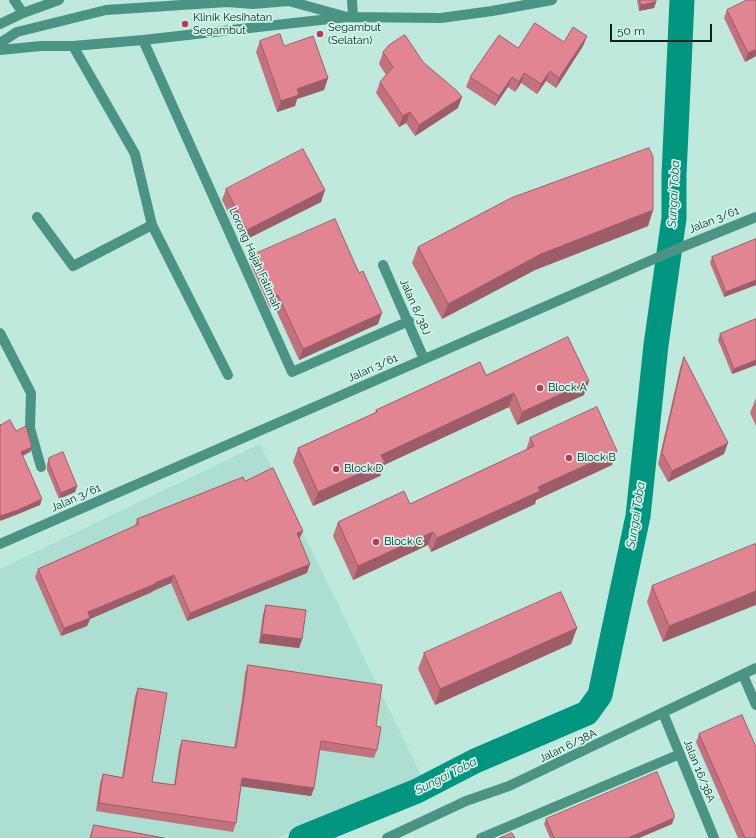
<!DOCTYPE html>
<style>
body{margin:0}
#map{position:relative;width:756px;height:838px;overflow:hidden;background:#c0e9de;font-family:Raleway,sans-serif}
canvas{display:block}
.scale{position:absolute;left:610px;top:24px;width:102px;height:18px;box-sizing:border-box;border:2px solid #11211d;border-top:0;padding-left:5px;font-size:12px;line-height:14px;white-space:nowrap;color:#11211d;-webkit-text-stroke:3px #cdf6eb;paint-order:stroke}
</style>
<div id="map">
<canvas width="756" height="838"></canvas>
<div class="scale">50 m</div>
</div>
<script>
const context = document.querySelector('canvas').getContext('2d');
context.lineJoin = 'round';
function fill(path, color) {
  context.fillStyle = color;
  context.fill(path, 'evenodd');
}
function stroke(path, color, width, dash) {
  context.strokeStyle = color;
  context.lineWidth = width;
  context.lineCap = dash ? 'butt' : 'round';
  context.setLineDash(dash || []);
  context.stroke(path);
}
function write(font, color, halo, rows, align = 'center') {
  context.font = font + ' Raleway,sans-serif';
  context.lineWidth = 3.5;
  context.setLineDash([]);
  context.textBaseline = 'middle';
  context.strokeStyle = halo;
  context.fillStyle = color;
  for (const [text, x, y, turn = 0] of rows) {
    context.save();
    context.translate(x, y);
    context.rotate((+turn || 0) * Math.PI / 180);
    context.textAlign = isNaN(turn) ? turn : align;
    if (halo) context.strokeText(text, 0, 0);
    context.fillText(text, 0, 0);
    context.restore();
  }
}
const built = new Path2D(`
 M260,444l162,333 -144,61h-278v-269z`);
const river = new Path2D(`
 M301,838l116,-47 58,-30 112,-48 13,-18 38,-179 18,-171 18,-127v-43l8,-175`);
const minor = new Path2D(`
 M14,0l9,13
 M285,0l62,17 94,1 51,-7 60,-11
 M352,0l1,17
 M0,24l23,-11 36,-13
 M143,40l149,332 117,-51
 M0,43l17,-11 89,-22 121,-8 26,2 36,-3
 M73,46l62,108 17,71 76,150
 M0,50l41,-4h32l70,-6 204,-23
 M37,217l36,49 79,-41
 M383,265l41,94
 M0,333l31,60 -1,35 11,39
 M0,544l677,-295 79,-32
 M743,675l13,30
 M663,713l51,125
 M387,838l79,-37 43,-15 247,-118
 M481,838l199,-84`);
const wall = new Path2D(`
 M637,0h19v2l-2,6 -15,3z
 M727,10l29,46 -11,6 -21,-44z
 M587,36l-4,10 -27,42 -10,-7 -9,13 -16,-11 -6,9 -7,-5 -13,19 -29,-19 4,-10 48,-29 46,-6z
 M260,41l24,5 44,32 -4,12 -27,9 -2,7 -18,6 -21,-60z
 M383,52l40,10 35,46 -43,28 -9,-13 -7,4 -23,-34 4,-11 6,-7 -7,-11z
 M226,189l99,1 -4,12 -78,39 -21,-41z
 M653,210l-5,16 -113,44 -93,49 -30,-56 6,-16z
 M756,239v46l-32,12 -14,-34 2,-6z
 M255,254l104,19 19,51 -79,36 -25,-54 -4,2 -19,-43z
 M756,319v46l-24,9 -14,-34 2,-6z
 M684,357l40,97 -56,28 -10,-18 22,-96z
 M486,375l98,20 -67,30 -8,-18 -125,58 -4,11 -67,30 -20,-44 5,-14 77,-35 1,-3z
 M756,398v28l-6,-13z
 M530,438l82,27 -76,35 -1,4 -104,48 -3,-7 -75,35 -20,-44 5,-14 72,-18 116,-54z
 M49,458l28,28 -2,6 -16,7 -12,-29v-6z
 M245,481l58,50 -4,8 8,34 -120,48 -16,-38 -18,8 -1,1 -62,27 -3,7 -26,10 -26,-59 3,-8 97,-43 2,-7z
 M756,547l-93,95 -16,-40 5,-16z
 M266,605l36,34 -3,9 -40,-5 4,-29z
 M577,628l-6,16 -136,61 -17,-36 6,-16z
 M248,665l128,61 1,24 -3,8 -55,-8 -5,38 -3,8 -70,-10 -5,37 -3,9 -137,-21 4,-28 3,-9 19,3 13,-81 3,-8 14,94 22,3 5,-36 3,-9 52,8 8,-49 3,-26z
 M699,734l57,104h-18l-42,-96z
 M546,819l126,5 -33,14h-89l-6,-14z
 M94,825l70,13h-74l1,-5z`);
const shadedWall = new Path2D(`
 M656,2l-2,6 -15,3 2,-6z
 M587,36l-4,10 -27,42 3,-10z
 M756,49v7l-11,6 3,-9z
 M550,71l-4,10 -9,13 4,-10z
 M524,73l-3,10 -6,9 4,-10z
 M512,77l-4,10 -13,19 4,-10z
 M328,78l-4,12 -27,9 -2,7 -18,6 4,-11 16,-12z
 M462,97l-4,11 -43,28 4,-11z
 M410,112l-4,11 -7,4 4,-11z
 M325,190l-4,12 -78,39 4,-11z
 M653,210l-5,16 -113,44 -93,49 6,-15 93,-50z
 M756,280v5l-32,12 2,-5z
 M278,295l-4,11 -4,2 4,-12z
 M382,313l-4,11 -79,36 4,-11z
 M756,360v5l-24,9 2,-5z
 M589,381l-5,14 -67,30 5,-13z
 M514,393l-5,14 -125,58 -4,11 -67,30 5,-14 63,-37z
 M728,443l-4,11 -56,28 4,-11z
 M32,447l-2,5 -11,6 2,-6z
 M617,451l-5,14 -76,35 -1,4 -104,48 6,-14 101,-51z
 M77,486l-2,6 -16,7 2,-6z
 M42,499l-2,6 -24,10 -16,6v-5z
 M303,531l-4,8 -5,3 3,-9z
 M433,532l-5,13 -75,35 5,-14z
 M310,564l-3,9 -120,48 3,-8z
 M174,575l-3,8 -18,8 -1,1 -62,27 -3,7 -26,10 3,-8 24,-16z
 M756,591v14l-93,37 6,-16z
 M577,628l-6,16 -136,61 5,-16z
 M262,634l40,5 -3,9 -40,-5z
 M242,778l72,10 -3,8 -72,-10z
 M674,818l-2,6 -33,14h-11z`);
const building = new Path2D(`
 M640,0h16v2l-15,3z
 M747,0h9v49l-8,4 -21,-43z
 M535,23l29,19 9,-15 14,9 -28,42 -9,-7 -9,13 -17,-11 -5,9 -7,-5 -13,19 -29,-19 29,-42 19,13z
 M280,34l4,12 29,-10 15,42 -31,11 2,6 -18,6 -21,-60z
 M405,35l18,27 34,29 5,6 -43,28 -9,-13 -7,4 -23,-34 13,-15 -10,-15 6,-7z
 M649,148l4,9v53l-112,44 -93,50 -30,-57 93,-49z
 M303,149l22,41 -78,40 -21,-41z
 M335,219l24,54 4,-2 19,42 -79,36 -25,-54 -4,1 -19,-42z
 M756,239v41l-30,12 -14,-35z
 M756,319v41l-22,9 -14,-35z
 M568,337l21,44 -67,31 -8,-19 -133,62 4,7 -67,30 -20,-44 79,-36 -1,-2 104,-48 6,13z
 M684,357l44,86 -56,28 -10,-18z
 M597,407l20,44 -79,36 2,4 -103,47 -4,-6 -75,34 -20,-44 66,-31 6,13 124,-58 -4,-8z
 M10,420l6,11 10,-5 6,21 -11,5 21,47 -24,11 -18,6v-92v1z
 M63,452l14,34 -16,7 -12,-29v-6z
 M273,468l30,63 -6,2 13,31 -120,49 -16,-38 -19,8v1l-67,28 2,6 -26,10 -26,-59 101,-45 -2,-5 106,-42 2,4z
 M755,544l1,3v44l-87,35 -17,-40z
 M561,592l16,36 -137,61 -16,-36z
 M266,605l40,5 -4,29 -40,-5z
 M248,665l134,20 -6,41 5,1 -4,23 -56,-9 -7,47 -72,-10 -6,45 -137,-20 4,-29 20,4 15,-90 29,5 -15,89 23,3 7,-45 54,8 9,-58z
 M742,715l14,32v91h-11l-46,-104z
 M657,772l17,42v4l-46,20h-74l-8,-19z
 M94,825l70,13h-73z
 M512,833l3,5h-15z`);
const markers = [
 [185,24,4,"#c33456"],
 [320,34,4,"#c33456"],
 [540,388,4,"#c33456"],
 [569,458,4,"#c33456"],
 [336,469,4,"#c33456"],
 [376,542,4,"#c33456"]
];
const poiNames = [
 ["Klinik Kesihatan",193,18],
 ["Segambut",193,31],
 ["Segambut",328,28],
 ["(Selatan)",328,41],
 ["Block A",548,388],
 ["Block B",577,458],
 ["Block D",344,469],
 ["Block C",384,542]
];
const streetNames = [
 ["Jalan 3/61",714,220,-22],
 ["Lorong Hajah Fatimah",255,259,66],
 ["Jalan 8/38J",415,307,66],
 ["Jalan 3/61",373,368,-24],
 ["Jalan 3/61",76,498,-24],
 ["Jalan 6/38A",568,746,-26],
 ["Jalan 16/38A",699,771,68]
];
const waterNames = [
 ["Sungai Toba",674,194,-87],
 ["Sungai Toba",636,515,-81],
 ["Sungai Toba",446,776,-27]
];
fill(built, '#acded1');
stroke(river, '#029680', 25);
stroke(minor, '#4b9383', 10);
fill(wall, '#c1727d');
fill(shadedWall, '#9d5d66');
fill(building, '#e08591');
stroke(building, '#9d5d66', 1);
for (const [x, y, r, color] of markers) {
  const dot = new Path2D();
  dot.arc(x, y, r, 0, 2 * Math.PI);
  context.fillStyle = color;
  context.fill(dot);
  stroke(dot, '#cdf6eb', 1.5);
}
write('11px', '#11211d', '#cdf6eb', poiNames, 'left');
write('11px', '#11211d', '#cdf6eb', streetNames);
write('italic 12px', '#26574c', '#cdf6eb', waterNames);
</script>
